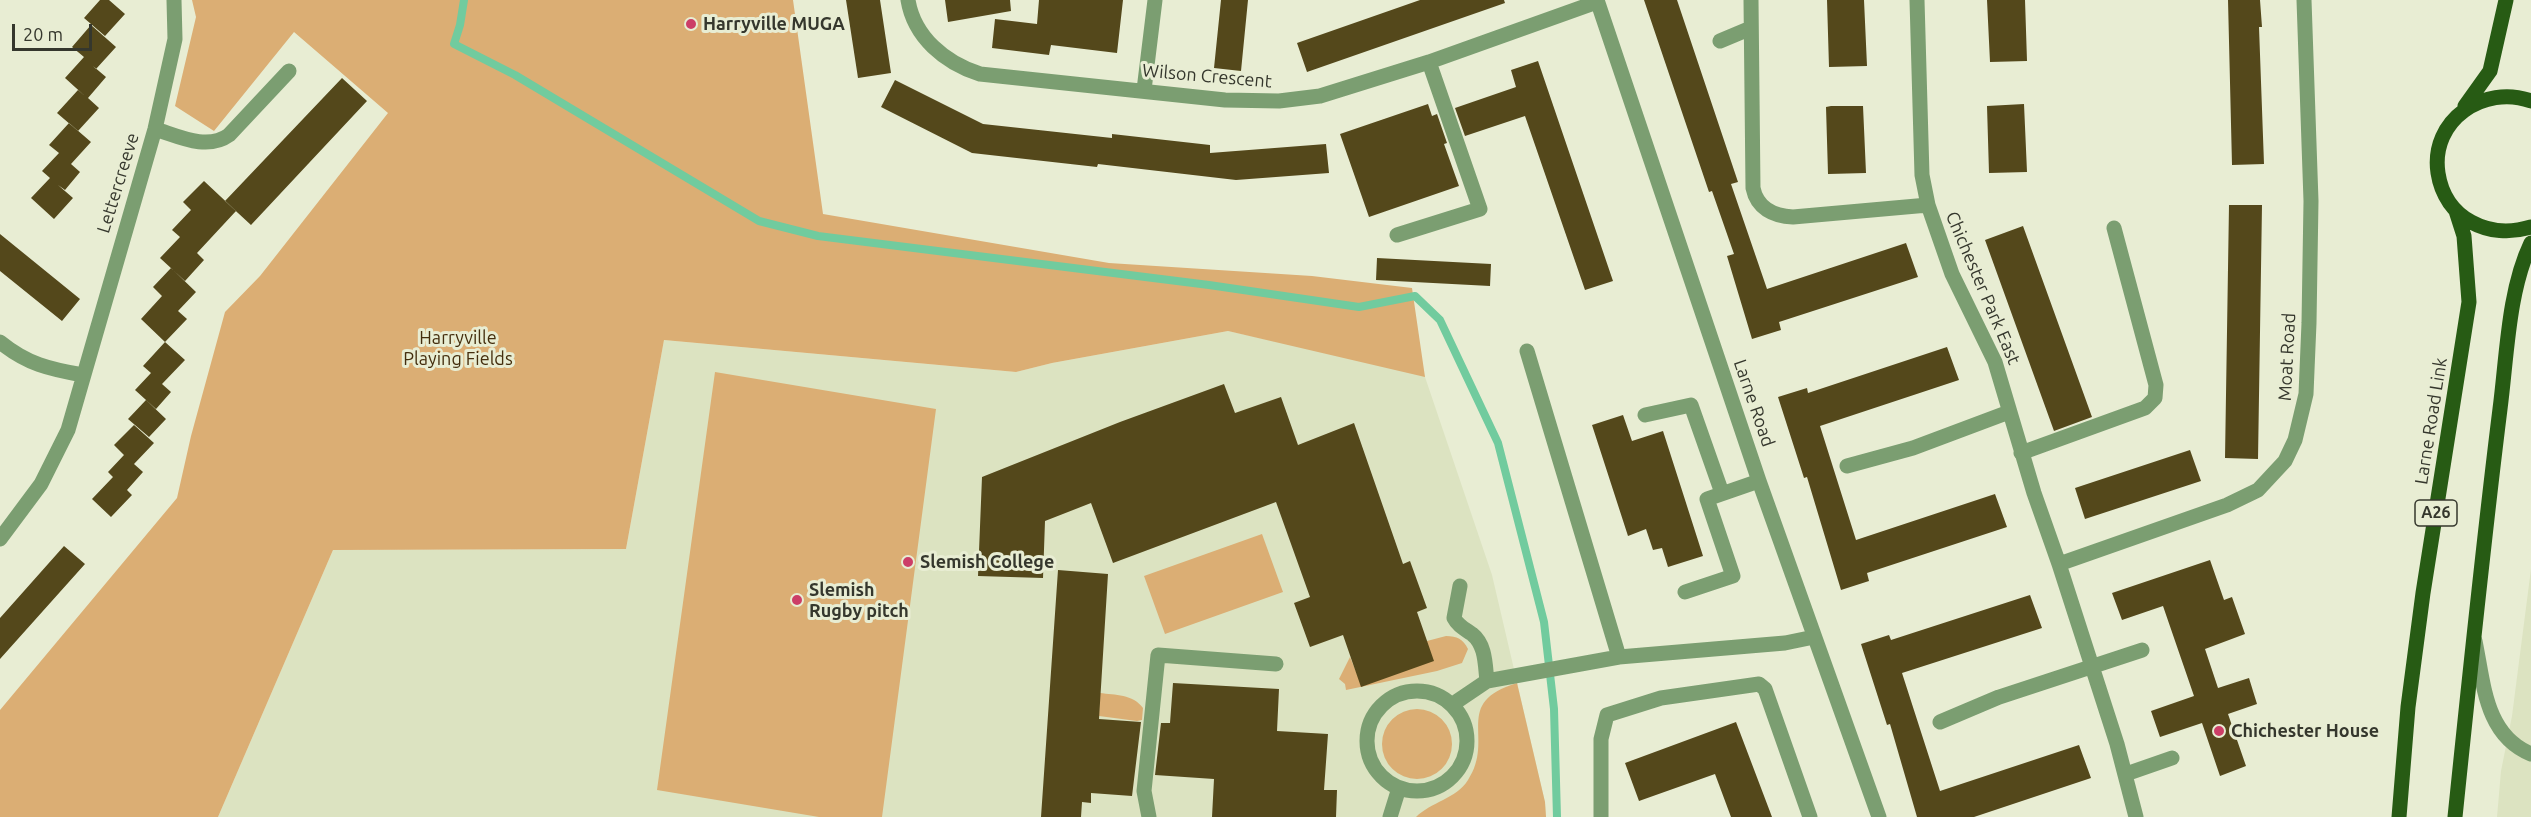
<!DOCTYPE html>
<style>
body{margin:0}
#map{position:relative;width:2531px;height:817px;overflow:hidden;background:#e8edd3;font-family:Ubuntu,sans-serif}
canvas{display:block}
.scale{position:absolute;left:12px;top:24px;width:80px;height:27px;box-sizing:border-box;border:3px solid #35372d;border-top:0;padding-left:8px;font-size:18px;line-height:21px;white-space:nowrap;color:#35372d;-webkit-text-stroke:4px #e8edd3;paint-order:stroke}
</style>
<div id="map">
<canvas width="2531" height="817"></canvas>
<div class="scale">20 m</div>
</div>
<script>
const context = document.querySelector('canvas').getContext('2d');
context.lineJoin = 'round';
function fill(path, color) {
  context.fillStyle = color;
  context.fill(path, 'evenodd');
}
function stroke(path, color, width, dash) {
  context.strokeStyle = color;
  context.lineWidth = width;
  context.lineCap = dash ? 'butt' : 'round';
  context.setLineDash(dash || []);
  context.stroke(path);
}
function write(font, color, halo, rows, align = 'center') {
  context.font = font + ' Ubuntu,sans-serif';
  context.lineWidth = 6;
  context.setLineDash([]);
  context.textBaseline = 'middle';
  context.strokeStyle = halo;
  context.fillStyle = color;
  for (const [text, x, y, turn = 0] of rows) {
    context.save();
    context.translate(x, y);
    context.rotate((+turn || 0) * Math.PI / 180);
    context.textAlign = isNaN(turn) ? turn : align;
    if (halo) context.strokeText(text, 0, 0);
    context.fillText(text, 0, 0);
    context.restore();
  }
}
const built = new Path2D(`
 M1228,331l196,43 68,201 53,227 1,15h-1328l115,-267 293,-1 38,-209 352,32 36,-9z
 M2531,569v248h-34l4,-46 11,-55z`);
const green = new Path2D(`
 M192,0h601l30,214 286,49 203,13 100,12 13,89 -197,-46 -176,32 -36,9 -352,-32 -38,209 -293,1 -115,267h-218v-107l177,-212 14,-62 34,-124 35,-36 128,-163 -94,-81 -80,99 -39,-25 21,-89z
 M715,372l221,37 -54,408h-63l-162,-27z
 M1262,534l21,58 -118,42 -21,-58z
 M1446,636c11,0 17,3 22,13l-6,14 -25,8 -91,19 -1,-6 -6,-5 11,-22 12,29 65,-45z
 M1517,683l28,119 1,15h-130c15,-15 40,-18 52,-37 28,-42 -17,-77 49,-97z
 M1100,693c15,2 33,1 43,15l-1,12 -5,1 -38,-5z
 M1382 744a35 35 0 1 1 70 0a35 35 0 1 1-70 0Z`);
const stream = new Path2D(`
 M464,0l-4,25 -6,19 61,31 244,146 59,15 391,49 150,22 56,-11 25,24 58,123 46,179 10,87 3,108`);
const building = new Path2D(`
 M100,0h9l16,14 -20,22 -21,-18z
 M846,0h34l11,73 -33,5z
 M945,0h65l1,11 -63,11z
 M1039,0h84l-6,53 -66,-8 -2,10 -57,-7 3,-29 42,5z
 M1221,0h27l-7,71 -27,-3z
 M1420,0h84l1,3 -198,69 -10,-29z
 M1644,0h33l61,182 -7,2 36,105 139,-46 12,34 -139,45 2,8 -29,9 -25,-83 7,-2 -22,-63 -3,1z
 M1827,0h37l3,66 -38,1z
 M1987,0h38l2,61 -37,1z
 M2228,0h32l2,27h-3l5,137 -32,1z
 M91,25l25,22 -20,22 -3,-3 13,11 -18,21 11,10 -21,23 -21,-18 21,-23 8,7 -21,-19 19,-21 -12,-10z
 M1538,61l75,220 -28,9 -60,-174 -60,20 -10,-28 61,-21 -5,-17z
 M342,78l25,23 -116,124 -26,-24z
 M895,80l88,44 129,14v-4l98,11v8l116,-9 3,29 -93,7 -138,-16 -1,3 -125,-14 -91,-46z
 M1428,104l4,12 5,-2 10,29 -3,1 15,42 -90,31 -29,-83z
 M2024,104l3,68 -38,1 -2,-67z
 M1831,106h32l3,67 -38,1 -2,-67z
 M69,123l22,19 -20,22 9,8 -15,18 -7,-5 15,13 -19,21 -23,-21 19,-20 -8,-7 17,-18 -10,-8z
 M204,181l32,30 -39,42 7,7 -19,21 -25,-23 20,-21 -8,-7 19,-20 -8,-8z
 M2229,205h33l-4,254 -33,-1z
 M2023,226l69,191 -38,14 -69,-191z
 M0,234l80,65 -18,22 -62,-50z
 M1377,258l114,6 -1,22 -114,-6z
 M171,268l25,24 -18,19 9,8 -22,23 -24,-23 21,-23 -9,-9z
 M165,342l20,18 -23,24 9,8 -15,17 -21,-19 16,-17 -8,-7z
 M1947,347l12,33 -139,46 36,114 139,-46 12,33 -140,46 2,8 -28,9 -34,-113 -3,1 -26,-81 29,-9 1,5z
 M1224,384l11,29 46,-16 17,48 56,-22 49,141 7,-3 17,47 -10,4 17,49 -73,26 -18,-52 -33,12 -16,-44 16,-6 -34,-95 -163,61 -22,-60 -46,18 -2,57 -65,-2 4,-99 138,-55z
 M146,400l20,19 -17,18 -21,-18z
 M1623,415l9,26 31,-10 40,125 -35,11 -6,-19 -9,2 -7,-21 -18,7 -36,-111z
 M134,425l20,18 -20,21 9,8 -16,18 5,5 -21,22 -19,-18 21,-22 -5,-5 16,-17 -10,-10z
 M2190,450l11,31 -116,38 -10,-31z
 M64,546l21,18 -85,95v-41z
 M2210,560l14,40 8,-3 13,37 -40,15 13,39 31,-10 8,26 -29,10 18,52 -26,10 -18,-53 -42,14 -9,-26 43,-15 -31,-90 -41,14 -10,-27z
 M1058,570l50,4 -9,145 42,3 -9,74 -41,-3v10l-9,-1 -1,15h-40z
 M2030,595l12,33 -140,45 38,118 139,-46 12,33 -117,39h-57l-27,-93 -3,1 -26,-81 28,-9 2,5z
 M1173,683l106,6 -2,42 51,3 -4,56h13l-1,27h-124l2,-38 -59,-4 6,-52h9z
 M1736,722l36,95h-41l-16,-43 -76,27 -14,-38z`);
const minor = new Path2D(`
 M908,0c6,37 37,63 72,74l245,26 54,1 41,-5 109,-34 168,-60
 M1597,0l162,481 120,336
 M1751,0l2,188c4,20 20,28 40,29l135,-12
 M1917,0l5,175 6,30 24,69 43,88 39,131 25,71 58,180 19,73
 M1720,41l31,-13
 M1144,90l11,-90
 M155,129c23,7 52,22 74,6l60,-64
 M1397,235l83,-26 -51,-147
 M0,342c27,22 49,27 83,33
 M1527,351l92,306
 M1645,415l46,-10 31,88
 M2021,453l124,-45 10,-10 1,-13 -42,-157
 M1847,466l66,-18 96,-36
 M0,539l41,-55 27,-54 87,-301 20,-90 -1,-39
 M2059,564l168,-59 31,-15 27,-29 10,-21 11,-46 3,-71 2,-122 -7,-201
 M1460,586l-6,32c4,8 11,11 18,16 14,11 13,31 15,47
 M1685,592l48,-16 -26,-77 52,-18
 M2475,641c9,43 10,94 56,113
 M1367 741a50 50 0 1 1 100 0a50 50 0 1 1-100 0Z
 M1453,704l34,-23 132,-24 166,-14 29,-6
 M1940,722l59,-25 143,-47
 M2126,774l46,-16
 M1149,817l-5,-26 14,-136 118,9
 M1390,817l9,-29
 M1601,817v-78l6,-24 54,-17 98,-14 6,5 45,128`);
const major = new Path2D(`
 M2531,101c-47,-17 -101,19 -93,72 7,46 51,67 93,54
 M2465,106l25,-35 16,-71
 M2399,817l9,-110 15,-114 46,-291 -5,-66 -8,-25
 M2455,817c14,-136 28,-272 45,-408 7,-53 8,-118 31,-166`);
const markers = [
 [691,24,6,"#cc3e67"],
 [908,562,6,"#cc3e67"],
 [797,600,6,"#cc3e67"],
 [2219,731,6,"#cc3e67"]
];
const shields = [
 [2436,513,42]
];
const shieldNames = [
 ["A26",2436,513]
];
const poiNames = [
 ["Harryville MUGA",703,24],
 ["Slemish College",920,562],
 ["Slemish",809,590],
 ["Rugby pitch",809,611],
 ["Chichester House",2231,731]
];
const streetNames = [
 ["Wilson Crescent",1207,76,5],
 ["Lettercreeve",118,183,-73],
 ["Chichester Park East",1983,288,67],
 ["Moat Road",2287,357,-87],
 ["Larne Road",1754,403,71],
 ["Larne Road Link",2431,421,-81]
];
const parkNames = [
 ["Harryville",458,338],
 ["Playing Fields",458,359]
];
fill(built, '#dce3c1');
fill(green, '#dbae74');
stroke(stream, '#71cb9e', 8);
fill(building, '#54481b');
stroke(minor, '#7b9e71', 15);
stroke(major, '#275b14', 15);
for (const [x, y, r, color] of markers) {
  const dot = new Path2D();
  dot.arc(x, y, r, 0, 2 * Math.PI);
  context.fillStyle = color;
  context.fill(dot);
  stroke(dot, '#e8edd3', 2);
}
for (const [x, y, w] of shields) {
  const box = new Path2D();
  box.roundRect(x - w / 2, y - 13, w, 26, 4.5);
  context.fillStyle = '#e8edd3';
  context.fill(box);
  stroke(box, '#35372d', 1.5);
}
write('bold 16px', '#35372d', null, shieldNames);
write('bold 18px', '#35372d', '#e8edd3', poiNames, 'left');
write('18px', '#35372d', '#e8edd3', streetNames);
write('18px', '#442e0e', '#e8edd3', parkNames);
</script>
